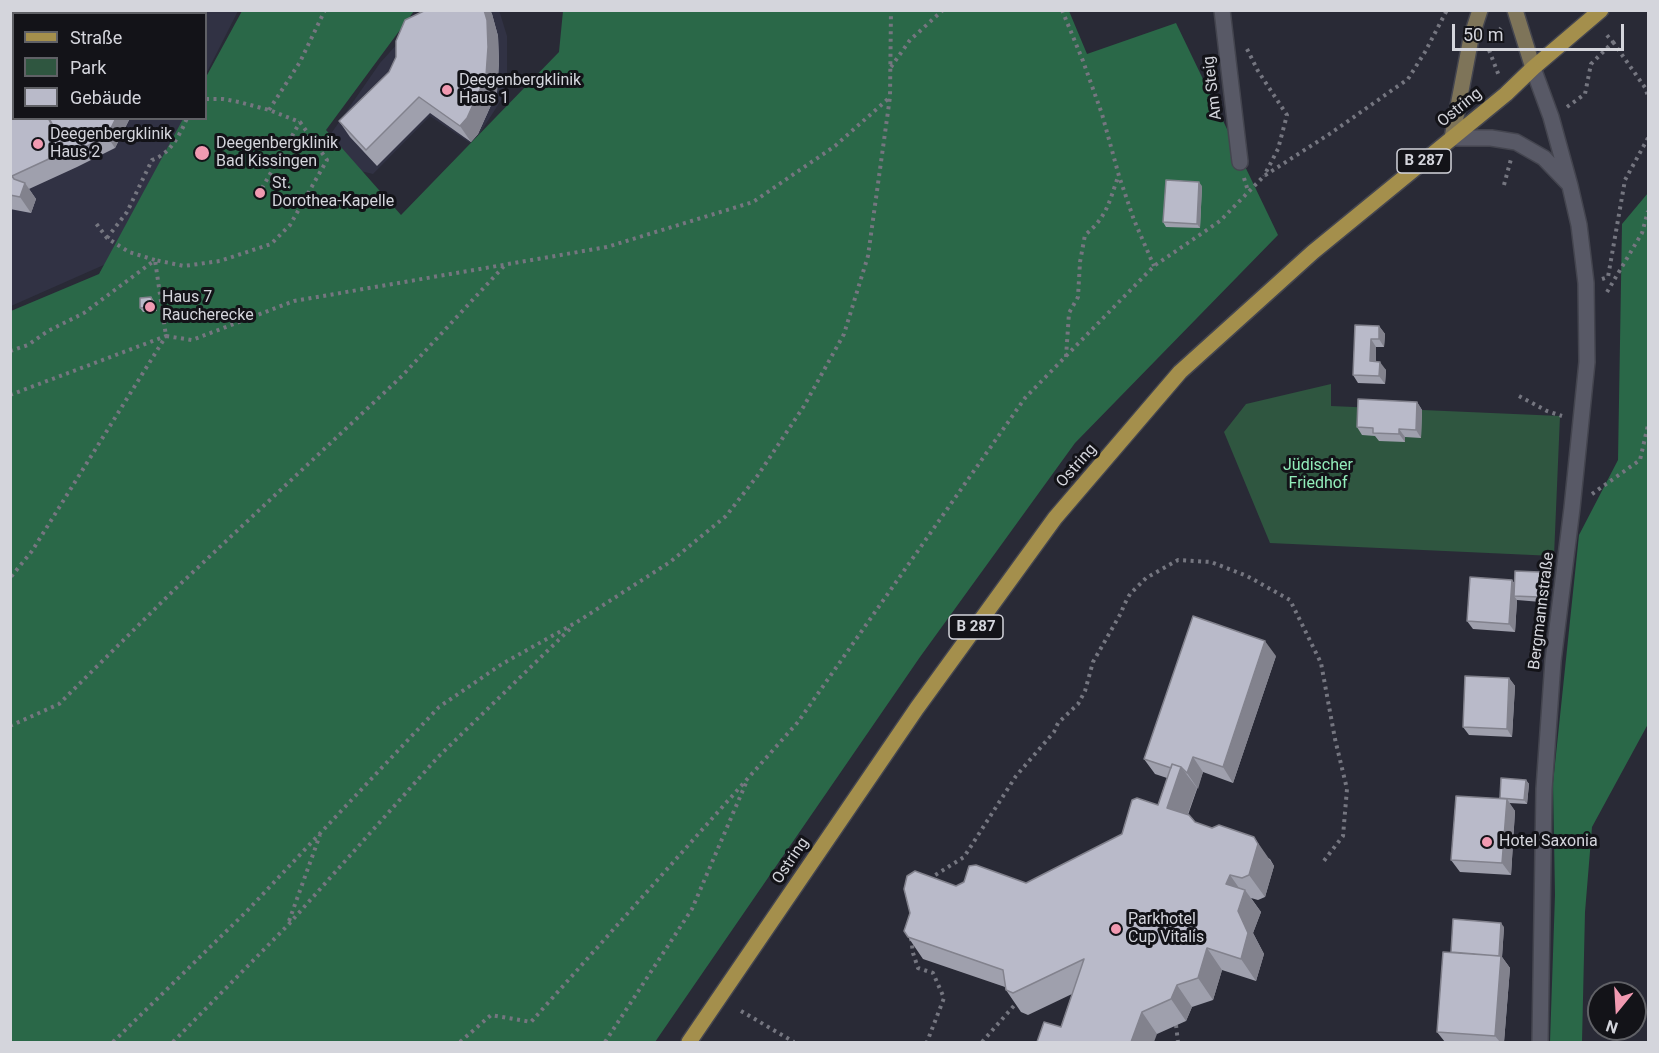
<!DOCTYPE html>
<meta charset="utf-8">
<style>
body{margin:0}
#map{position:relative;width:1659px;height:1053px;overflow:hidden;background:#292a36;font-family:Roboto,sans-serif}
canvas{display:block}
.frame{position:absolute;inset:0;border:12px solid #d4d5dc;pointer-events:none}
.legend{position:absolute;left:12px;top:12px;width:195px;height:108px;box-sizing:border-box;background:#131318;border:2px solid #606166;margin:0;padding:8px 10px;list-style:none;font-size:18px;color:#d4d5dc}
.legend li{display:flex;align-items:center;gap:12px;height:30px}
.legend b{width:30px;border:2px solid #606166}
.north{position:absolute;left:1587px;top:981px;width:60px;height:60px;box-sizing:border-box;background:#131318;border:2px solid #606166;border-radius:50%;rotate:198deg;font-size:16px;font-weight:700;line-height:24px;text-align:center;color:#d4d5dc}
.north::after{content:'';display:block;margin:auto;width:21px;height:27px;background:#f19ab1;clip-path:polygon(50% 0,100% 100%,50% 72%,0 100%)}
.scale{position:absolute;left:1452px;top:24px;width:172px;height:27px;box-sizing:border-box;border:3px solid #d4d5dc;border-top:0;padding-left:8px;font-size:18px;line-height:21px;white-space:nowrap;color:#d4d5dc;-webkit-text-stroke:4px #131318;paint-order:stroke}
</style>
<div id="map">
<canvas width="1659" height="1053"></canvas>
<div class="frame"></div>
<ul class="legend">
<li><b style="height:8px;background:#a48f4c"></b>Straße</li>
<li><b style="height:16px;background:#2f5640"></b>Park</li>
<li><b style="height:16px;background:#b9bac9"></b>Gebäude</li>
</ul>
<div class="north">N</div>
<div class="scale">50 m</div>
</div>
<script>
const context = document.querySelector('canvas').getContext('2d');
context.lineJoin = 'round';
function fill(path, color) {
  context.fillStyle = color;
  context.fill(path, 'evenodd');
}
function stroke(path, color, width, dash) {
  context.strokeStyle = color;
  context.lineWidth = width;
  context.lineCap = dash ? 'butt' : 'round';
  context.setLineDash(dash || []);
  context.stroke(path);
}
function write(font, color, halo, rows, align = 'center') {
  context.font = font + ' Roboto,sans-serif';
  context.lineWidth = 6;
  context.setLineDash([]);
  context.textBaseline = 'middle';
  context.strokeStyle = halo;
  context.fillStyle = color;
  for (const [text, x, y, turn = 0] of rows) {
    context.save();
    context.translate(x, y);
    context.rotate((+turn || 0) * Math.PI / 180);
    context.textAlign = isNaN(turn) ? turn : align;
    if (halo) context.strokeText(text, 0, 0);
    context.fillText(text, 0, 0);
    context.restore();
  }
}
const built = new Path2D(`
 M499,10l8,26v55l-27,42 -10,10 -40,-27 -57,58 -41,-10 -321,142v-295h227l-32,63v-60h-192v104h192l122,20 52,-75 47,-52z`);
const green = new Path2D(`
 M1331,384v22l229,10 -6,140 -284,-13 -46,-111 22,-28z`);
const forest = new Path2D(`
 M242,11h172l-88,119 75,85 158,-163 4,-41h506l18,43 89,-31 102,212 -203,208 -155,214 -265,385h-644v-731l88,-37 84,-155 23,-1v-41z
 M1648,193v531l-56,103 -7,85 -3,130h-32l5,-147 -2,-112 26,-248 39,-75 4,-236z`);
const path = new Path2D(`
 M1062,10l21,51 19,53 17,62 15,44 20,46
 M39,14l2,-4
 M1491,41l10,-13
 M1613,42l33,47 2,9
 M1247,49l11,22 29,44 -9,34 -14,27
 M1489,50l10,26
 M891,67l19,-27 33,-30
 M10,83l4,-15
 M206,99h17l16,3 30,8 31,12 27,38 -37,65 -19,19 -51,17 -36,5 -29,-6 11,76 26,4 102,-39 313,-54 146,-45 82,-56 54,-48
 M1567,107l18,-13 6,-30 22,-22 -9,-10
 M269,110l31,-48 25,-52
 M1244,178l4,13
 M1504,185l7,-26
 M262,188l38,-66
 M107,238l20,-26 25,-52c18,-6 28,-25 35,-42
 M1602,279l6,-2 17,-97 23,-42
 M1607,292l35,-59 6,-22
 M10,351l18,-6 20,-14 36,-18 71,-53 -26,-8 -22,-14 -12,-16
 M1066,357l3,-44 9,-16 2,-35 5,-27c22,-18 24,-33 33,-58
 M10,395l156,-59 -134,215 -22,27
 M1519,396l28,15 15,5
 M1592,494l48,-34 8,-35
 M10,726l49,-22 116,-115 227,-213 103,-111
 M929,879l35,-22 52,-81 38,-44 4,-9 20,-19 7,-13 8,-29 28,-49 3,-8 6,-11 16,-16 32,-18 33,2 36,14 43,24 31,63 14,76 12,50 -4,47 -20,26
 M289,921l31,-86
 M911,938l2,15 5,15 15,5 11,25 -17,44
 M741,1011l53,31
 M1176,1025l2,17
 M113,1042l134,-131 192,-204 63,-43 75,-42 93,-60 56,-46 32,-41 46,-69 40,-72 24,-78 22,-159 1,-87
 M173,1042l115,-117 150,-168 134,-130
 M460,1042l31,-27 40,7 267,-300 227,-324 129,-132 66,-45 44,-45 67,-43 77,-54 17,-27 22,-42
 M605,1042l87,-133 54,-126
 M982,1042l37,-42`);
const street = new Path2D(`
 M1222,10l18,152
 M1533,68l18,49 19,69 9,39 7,58 1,79 -15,146 -19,153 -9,128 -4,253
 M1452,138h39l25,4 28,16 24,25`);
const secondary = new Path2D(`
 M1515,10l18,58
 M1452,138l19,-100 9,-28`);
const primary = new Path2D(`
 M689,1042l228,-334 138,-190 125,-146 133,-120 193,-158 27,-26 68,-58`);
const wall = new Path2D(`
 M67,10h98l-2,4h-91z
 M426,10h64l2,4 6,22 1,26 -2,30 -19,42 -7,8 -41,-29 -53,53 -27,-29 -11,-16 50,-49z
 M10,101l4,17h116l-15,30 -38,19 -48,22 7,10 -5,14 -21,-4z
 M1202,186l-2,42 -34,-1 -3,-5z
 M151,297l3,4 3,10 -14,1 -3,-4z
 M1355,325l24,1 6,8 -1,13h-8v15l10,8 -1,14 -27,-1 -5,-8z
 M1417,402l5,8 -1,28 -16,-1v5l-26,-1 -4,-5 -13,-1 -5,-8z
 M1540,572l3,5 -2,25 -24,-2 -2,32 -42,-3 -6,-8 45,-41 3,4z
 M1276,656l-43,127 -30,-11 -15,43 7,7 75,37 4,7 -9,31 -7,3 -7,-2 10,14 -8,21 11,21 -8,27 -34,-11 -9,30 -21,7 -6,14 -29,13 -96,-7 11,-33 -44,21 -7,-3 -15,-22 -1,-3 -82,-28 -15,-22 48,-51 70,-3 96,-49 36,-29 9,-27 -12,-4 -11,-15z
 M1509,678l6,8 -3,51 -43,-2 -6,-8z
 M1526,780l3,4 -2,20 -18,-1 6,8 -4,64 -51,-3 -9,-12 49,-61z
 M1504,927l-2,30 8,11 -6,74h-59l-8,-10z`);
const shadedWall = new Path2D(`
 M145,10h20l-2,4h-19z
 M484,10h6l2,4 6,22 1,26 -2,30 -19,42 -7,8 -11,-16z
 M116,118h14l-15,30 -8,-12z
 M1199,182l3,4 -2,42 -3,-4z
 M25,183l11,16 -5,14 -11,-16z
 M151,297l3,4 3,10 -3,-4z
 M1379,326l6,8 -1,13 -5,-8z
 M1371,339l5,8v22l-6,-8z
 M1380,362l6,8 -1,14 -6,-8z
 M1417,402l5,8 -1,28 -5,-8z
 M1399,429l6,8v5l-6,-8z
 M1540,572l3,5 -2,25 -2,-5z
 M1512,580l5,8 -3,8 3,4 -2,32 -6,-8z
 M1265,641l11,15 -43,127 -10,-16z
 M1509,678l6,8 -3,51 -5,-8z
 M1193,757l10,15 -5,17 -11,-16z
 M1181,767l16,21 -15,42 -15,-22z
 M1526,780l3,4 -2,20 -3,-4z
 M1507,799l8,12 -4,64 -9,-12z
 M1254,837l20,29 -9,31 -16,-22z
 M1230,875l14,20 1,-5 16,22 -8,21 11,21 -8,27 -15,-22 -3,-48 -12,-27z
 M1501,923l3,4 -2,30 8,11 -6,74h-4l-5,-6z
 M1207,948l15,22 -9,30 -15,-22z
 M1177,985l15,22 -6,14 -15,-22z
 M1142,1012l15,22 -3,8h-23z`);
const building = new Path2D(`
 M81,10h64l-1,4h-65z
 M426,10h58l3,10 1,27 -2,29 -19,42 -7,8 -41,-29 -53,53 -27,-29 50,-49 7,-15v-16l9,-21z
 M14,100v18h34l18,33 -54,25 2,3 11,4 -5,14 -10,-2v-94z
 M49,118h67l-9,18 -38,19z
 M1166,180l33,2 -2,42 -34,-2z
 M151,297l3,10 -14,1v-10z
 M1355,325l24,1v13h-8l-1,22 10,1 -1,14 -26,-1z
 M1358,399l59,3 -1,28 -17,-1v5l-26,-1v-5l-16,-1z
 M1515,571l25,1 -1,25 -25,-1z
 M1470,577l42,3 -3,44 -42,-3z
 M1193,616l72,25 -42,126 -30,-10 -6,16 -6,-6 -9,-3 -1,4 -27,-9z
 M1465,676l44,2 -2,51 -44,-2z
 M1172,764l9,3 -14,41 22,7 6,7 17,6 7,-3 35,12 4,7 -9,31 -7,3 -12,-3 -4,9 19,6 -7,21 10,22 -7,26 -34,-11 -9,30 -21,7 -6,14 -29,13 -11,30h-94l7,-20 17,5 23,-68 -71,34 -7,-3 -3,-20 -95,-33 -4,-6 6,-18 -6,-24 3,-13 8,-5 41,15 8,-4 5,-16 7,-1 50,18 96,-49 10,-34 5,-2 21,7z
 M1501,778l25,2 -2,20 -24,-2z
 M1456,796l51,3 -5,64 -51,-3z
 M1453,919l48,4 -2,33 -48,-4z
 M1443,952l58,4 -6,80 -58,-4z`);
const markers = [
 [447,90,6,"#f19ab1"],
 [38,144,6,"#f19ab1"],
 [202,153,8,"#f19ab1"],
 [260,193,6,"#f19ab1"],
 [150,307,6,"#f19ab1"],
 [1487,842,6,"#f19ab1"],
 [1116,929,6,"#f19ab1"]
];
const shields = [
 [1424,161,54],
 [976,627,54]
];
const shieldNames = [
 ["B 287",1424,161],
 ["B 287",976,627]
];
const poiNames = [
 ["Deegenbergklinik",459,81],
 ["Haus 1",459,99],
 ["Deegenbergklinik",50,135],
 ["Haus 2",50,153],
 ["Deegenbergklinik",216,144],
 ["Bad Kissingen",216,162],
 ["St.",272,184],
 ["Dorothea-Kapelle",272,202],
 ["Haus 7",162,298],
 ["Raucherecke",162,316],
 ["Hotel Saxonia",1499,842],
 ["Parkhotel",1128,920],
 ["Cup Vitalis",1128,938]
];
const streetNames = [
 ["Am Steig",1213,88,-97],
 ["Ostring",1460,108,-39],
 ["Ostring",1077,466,-49],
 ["Bergmannstraße",1542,611,-83],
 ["Ostring",791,861,-56]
];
const parkNames = [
 ["Jüdischer",1318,466],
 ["Friedhof",1318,484]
];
fill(built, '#313244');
fill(green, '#2f5640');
fill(forest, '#2a6848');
stroke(street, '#44454f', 18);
stroke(secondary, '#44454f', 18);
stroke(primary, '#44454f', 18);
stroke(path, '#757680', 4, [3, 4.5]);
stroke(street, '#585966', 15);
stroke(secondary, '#7e7459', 15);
stroke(primary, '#a48f4c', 15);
fill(wall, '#9fa0ad');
fill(shadedWall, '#82828d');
fill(building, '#b9bac9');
stroke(building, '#82828d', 1.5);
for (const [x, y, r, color] of markers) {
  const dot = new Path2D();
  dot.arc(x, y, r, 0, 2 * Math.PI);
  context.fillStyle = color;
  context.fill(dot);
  stroke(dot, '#131318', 2);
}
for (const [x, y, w] of shields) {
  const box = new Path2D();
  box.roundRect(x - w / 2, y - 12, w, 24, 4.5);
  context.fillStyle = '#131318';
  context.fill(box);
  stroke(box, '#d4d5dc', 1.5);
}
write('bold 15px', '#d4d5dc', null, shieldNames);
write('16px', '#d4d5dc', '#131318', poiNames, 'left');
write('16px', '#d4d5dc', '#131318', streetNames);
write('16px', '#92ecba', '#131318', parkNames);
</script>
